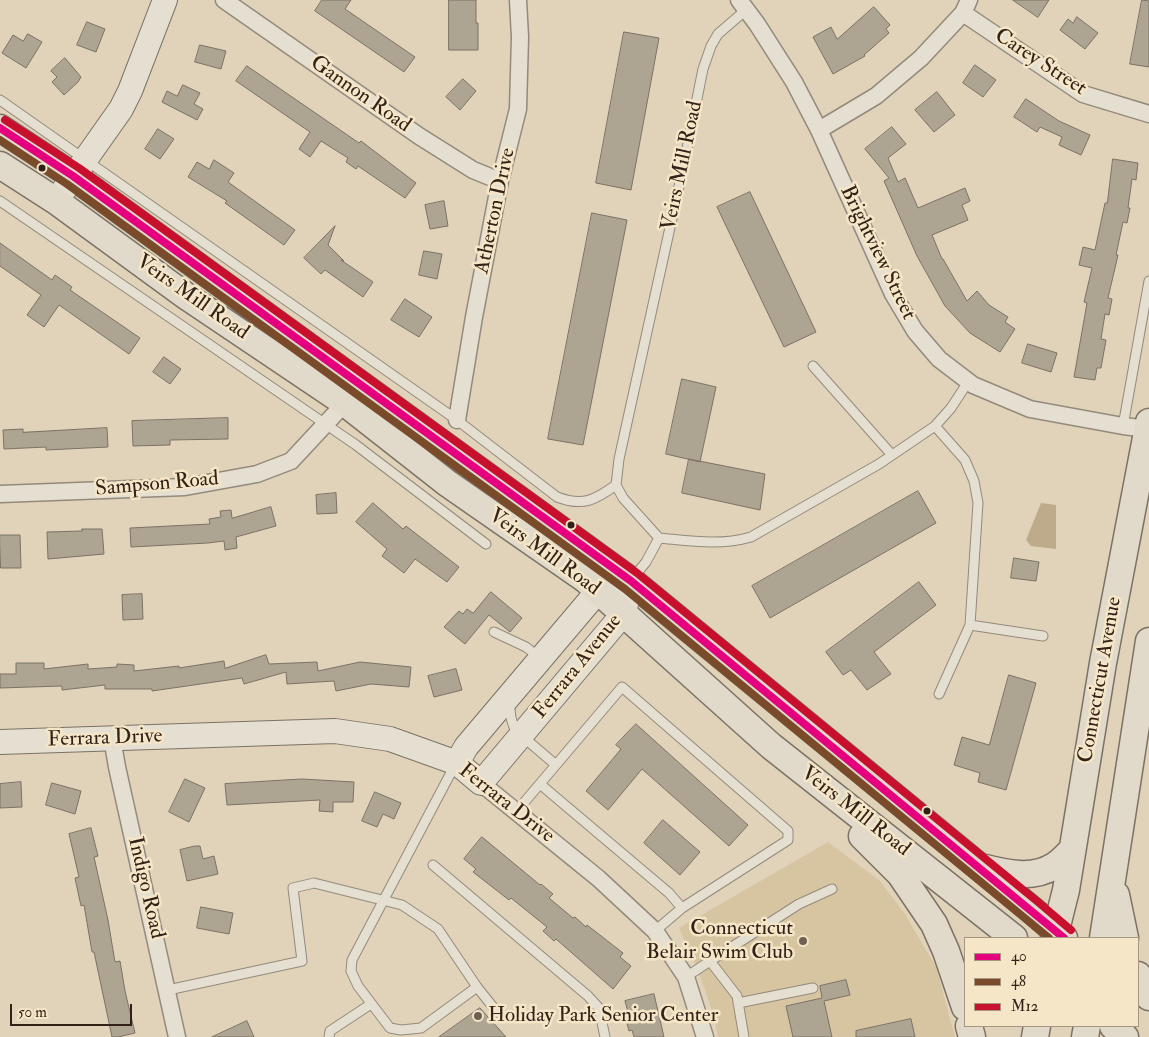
<!DOCTYPE html>
<style>
body{margin:0}
#map{position:relative;width:1149px;height:1037px;overflow:hidden;background:#e0d3b9;font-family:"IM FELL Double Pica",serif}
canvas{display:block}
.legend{position:absolute;left:964px;top:937px;width:175px;height:90px;box-sizing:border-box;background:#f5e6c7;border:1px solid #a79781;margin:0;padding:6px 9px;list-style:none;font-size:15px;color:#312118}
.legend li{display:flex;align-items:center;gap:10px;height:25px}
.legend b{width:25px;border:1px solid #a79781}
.scale{position:absolute;left:10px;top:1004px;width:122px;height:22px;box-sizing:border-box;border:2px solid #312118;border-top:0;padding-left:6px;font-size:15px;line-height:18px;white-space:nowrap;color:#312118;-webkit-text-stroke:4px #f5e6c7;paint-order:stroke}
</style>
<div id="map">
<canvas width="1149" height="1037"></canvas>
<ul class="legend">
<li><b style="height:6px;background:#e5007d"></b>40</li>
<li><b style="height:6px;background:#7a4b2a"></b>48</li>
<li><b style="height:6px;background:#c8102e"></b>M12</li>
</ul>
<div class="scale">50 m</div>
</div>
<script>
const context = document.querySelector('canvas').getContext('2d');
context.lineJoin = 'round';
function fill(path, color) {
  context.fillStyle = color;
  context.fill(path, 'evenodd');
}
function stroke(path, color, width, dash) {
  context.strokeStyle = color;
  context.lineWidth = width;
  context.lineCap = dash ? 'butt' : 'round';
  context.setLineDash(dash || []);
  context.stroke(path);
}
function write(font, color, halo, rows, align = 'center') {
  context.font = font + ' "IM FELL Double Pica",serif';
  context.lineWidth = 5;
  context.setLineDash([]);
  context.textBaseline = 'middle';
  context.strokeStyle = halo;
  context.fillStyle = color;
  for (const [text, x, y, turn = 0] of rows) {
    context.save();
    context.translate(x, y);
    context.rotate((+turn || 0) * Math.PI / 180);
    context.textAlign = isNaN(turn) ? turn : align;
    if (halo) context.strokeText(text, 0, 0);
    context.fillText(text, 0, 0);
    context.restore();
  }
}
const green = new Path2D(`
 M828,842l52,39 25,33 31,53 19,70h-237c-7,-38 -23,-74 -39,-109z`);
const water = new Path2D(`
 M1041,503l15,2v44l-25,-3 -5,-6z`);
const building = new Path2D(`
 M322,0h29l-6,9 70,48 -11,15 -89,-61z
 M449,0h27v23h2v27h-29z
 M1013,0h36l-11,17z
 M1142,0l7,1v66l-19,-3z
 M874,7l16,18 -4,4 3,4 -25,22 1,1 -32,18 -20,-37 18,-10 6,12z
 M1077,17l21,16 -13,16 -25,-19 8,-11 5,4z
 M87,22l18,7 -9,23 -19,-7z
 M624,32l35,6 -28,152 -35,-7z
 M28,34l14,8 -16,26 -24,-15 11,-18 10,6z
 M200,45l26,6 -5,18 -26,-7z
 M65,58l16,19 -3,5 -14,13 -12,-13 5,-5 -6,-6z
 M975,65l21,15 -13,17 -20,-14z
 M247,66l112,77 2,-2 55,42 -11,15 -47,-32 -2,3 -10,-7 2,-4 -27,-17 -11,16 -11,-8 11,-17 -74,-51z
 M463,79l13,12 -16,19 -14,-13z
 M183,85l17,8 -6,11 9,5 -6,11 -35,-18 5,-11 10,5z
 M937,92l18,23 -21,17 -19,-22z
 M1026,99l33,22 31,14 -9,20 -22,-10 3,-8 -22,-10 -3,5 -23,-15z
 M892,127l14,17 -18,14 10,24 7,-4 13,30 47,-20 5,13 -8,4 6,15 -36,15 10,24h1l24,42 10,-10 12,14 19,12 -3,5 10,7 -15,23 -30,-19 -25,-27 -28,-50 -33,-75 5,-3 -24,-29z
 M158,129l16,10 -14,20 -15,-10z
 M1113,159l25,4 -2,17 -4,-1 -4,29h2l-3,15 -4,-1 -7,33h2l-10,43 4,1 -3,16 -4,-1 -4,25 5,1 -5,28h-4l-2,12 -21,-3 13,-74 -3,-1 8,-34 -13,-3 4,-18 12,3 10,-47h2z
 M214,160l20,13 -6,9 67,48 -11,15 -59,-42 2,-2 -39,-24 9,-15 12,7z
 M750,192l66,140 -32,15 -67,-140z
 M444,201l4,25 -18,3 -5,-24z
 M592,213l35,7 -44,225 -35,-6z
 M335,226l-7,19 16,16 -3,-1 32,22 -10,15 -38,-27 -4,4 -17,-16z
 M0,243l52,37 3,-5 17,12 -2,3 70,48 -11,16 -70,-49 -15,22 -17,-12 14,-20 -41,-29z
 M424,251l18,3 -5,25 -18,-4z
 M405,299l27,18 -13,20 -28,-17z
 M1028,344l29,9 -6,19 -29,-9z
 M164,357l17,12 -11,15 -17,-12z
 M682,379l34,8 -16,75 -34,-8z
 M228,418v21l-58,1v5l-37,1 -1,-25z
 M107,428l1,19 -62,3v-3l-42,2 -1,-19 20,-1v3z
 M689,459l76,15 -5,36 -78,-17z
 M918,491l18,32 -166,95 -18,-32z
 M336,493l1,20 -20,1 -1,-19z
 M373,503l30,26 3,-3 53,41 -12,15 -32,-23 -11,14 -22,-17 5,-7 -31,-27z
 M271,507l5,19 -40,11 1,11 -12,2 -1,-9 -16,2 -77,4 -1,-19 80,-4 -1,-5 12,-2 -1,-6 11,-1 1,8z
 M82,529h20l2,25 -56,5 -1,-27 35,-1z
 M0,535h20l1,33h-20z
 M1014,558l25,4 -3,19 -25,-3z
 M919,582l17,23 -62,47 17,22 -24,16 -16,-20 -8,5 -17,-23z
 M491,592l31,26 -12,14 -21,-17 -24,29 -21,-17 15,-16 4,3 4,-5 6,4z
 M142,594l1,25 -20,1 -1,-25z
 M266,655l3,9 48,-2 1,9 42,-9 51,5 -2,20 -38,-3 -35,7 -2,-10 -47,3 -1,-12 -42,12 -2,-6 -90,13v-2h-47v-4l-43,5v-4l-62,2v-14h16v-11h28v6l44,-5v5l29,-2v-3l17,1v6l45,-5v2l45,-7 1,7z
 M456,669l6,21 -28,7 -6,-21z
 M1009,675l27,8 -30,107 -28,-8 2,-9 -26,-8 8,-28 27,8z
 M636,724l112,101 -19,21 -87,-77 -34,41 -22,-19 35,-42 -5,-4z
 M185,779l20,9 -16,34 -20,-10z
 M302,779l52,3 -1,20h-20v10l-14,-1 1,-11 -93,5 -2,-21z
 M21,782l1,25 -22,1v-24z
 M52,783l29,8 -6,23 -29,-9z
 M375,792l26,11 -7,16 -11,-5 -6,13 -15,-6z
 M663,820l37,32 -20,23 -36,-32z
 M91,828l7,28 -4,1 14,63 7,42 5,-1 5,30 10,42 -17,4h-6l-18,-85h-2l-8,-47 -3,1 -6,-28 4,-1 -10,-43z
 M482,837l58,48 1,-1 12,10 -4,4 24,20 2,-1 11,10 1,-2 36,28 -3,4 11,9 -18,23 -57,-50 -2,2 -11,-10 4,-4 -36,-29 -2,2 -36,-28 3,-3 -12,-10z
 M195,846h5l3,13 11,-3 4,18 -31,7 -7,-31z
 M201,907l32,6 -4,21 -32,-6z
 M846,980l4,15 -26,6 8,36h-39l-7,-31 36,-8 -2,-12z
 M654,994l10,43h-30l-2,-7 -3,1 -4,-15h4l-4,-15z
 M480,1008l26,29h-67z
 M911,1019l4,18h-59v-6z
 M247,1021l7,16h-42z`);
const lane = new Path2D(`
 M0,100l457,320 100,77c26,10 38,3 59,-12
 M0,201l356,244 130,99
 M813,366l79,89
 M935,426l30,34 9,21 4,22 -8,122 -31,69
 M1123,426l26,-145
 M659,538c32,3 61,8 92,-1l128,-73 56,-38 16,-18 17,-26
 M632,579l14,-17 13,-24 -36,-40 -7,-13 3,-26 63,-286 21,-104 8,-23 7,-12 29,-25
 M970,625l73,11
 M494,632l32,15 14,11
 M509,701l2,17 4,12 41,35
 M456,763l-104,197 -1,11 7,15 32,42 11,2 20,-2 56,-41
 M540,784l129,109 13,15
 M516,812l106,-125 166,144v9l-106,68 -27,23
 M433,865l155,131 11,12 6,29
 M710,961l89,-57 33,-15
 M686,977l24,-16 27,35 7,41
 M168,990l134,-29 -9,-73 21,-5 88,22 36,24 39,58 20,25
 M738,1003l75,-15
 M329,1037l1,-6 41,-27`);
const street = new Path2D(`
 M224,0l195,136 54,34 27,11
 M739,0l18,24 37,58 25,48 74,164 22,37 24,28 34,26 57,24 93,17 26,3
 M963,13l120,81 66,20
 M819,130l57,-34 45,-38 42,-45 6,-13
 M457,420l17,-103 26,-136 18,-72 2,-72 -2,-37
 M0,494l185,-7 72,-13 34,-13 54,-58
 M112,738l5,29 60,270
 M481,783l117,95 57,53 31,46 19,60`);
const secondary = new Path2D(`
 M56,201l65,-92 9,-18 35,-91
 M0,742l335,-11 55,8 67,24 24,20 143,-170 7,-32 -33,10 -132,156 -9,16`);
const primary = new Path2D(`
 M0,128l73,48 558,405 401,329 32,28
 M0,165l56,36 130,95 159,107 102,80 138,96 186,167 243,192
 M862,836l38,38 34,50 12,27 19,56
 M981,867c24,6 51,13 73,-1 7,-4 13,-11 18,-16
 M1116,895l9,43
 M1054,938l12,-48 37,-227 46,-241
 M1103,938l46,-297
 M1138,975l11,22
 M969,1026l3,11
 M1113,1026l12,11
 M1035,1037l2,-11
 M1085,1037l2,-11`);
const bus1 = new Path2D(`
 M0,128l73,48 558,405 433,357`);
const bus2 = new Path2D(`
 M0,140l67,44 558,405 424,349`);
const bus3 = new Path2D(`
 M5,120l74,48 558,405 401,329 33,28`);
const markers = [
 [42,168,4.5,"#312118"],
 [571,525,4.5,"#312118"],
 [927,811,4.5,"#312118"],
 [803,941,5,"#6e5f50"],
 [478,1016,5,"#6e5f50"]
];
const streetNames = [
 ["Carey Street",1040,63,33],
 ["Gannon Road",360,95,35],
 ["Veirs Mill Road",683,166,-78],
 ["Atherton Drive",496,211,-78],
 ["Brightview Street",877,253,64],
 ["Veirs Mill Road",192,298,35],
 ["Sampson Road",157,485,-5],
 ["Veirs Mill Road",544,553,36],
 ["Ferrara Avenue",578,667,-51],
 ["Connecticut Avenue",1101,680,-80],
 ["Ferrara Drive",105,739,-2],
 ["Ferrara Drive",506,804,38],
 ["Veirs Mill Road",855,812,38],
 ["Indigo Road",145,888,77]
];
const poiNames = [
 ["Connecticut",793,929],
 ["Belair Swim Club",793,953],
 ["Holiday Park Senior Center",488,1016,"left"]
];
fill(green, '#d7c5a2');
fill(water, '#beab8c');
fill(building, '#ada492');
stroke(building, '#7b7265', 1);
stroke(lane, '#948a7b', 11);
stroke(street, '#948a7b', 19);
stroke(secondary, '#7b7265', 26);
stroke(primary, '#7b7265', 29);
stroke(lane, '#e5dfd2', 9);
stroke(street, '#e5dfd2', 16);
stroke(secondary, '#e5dfd2', 24);
stroke(primary, '#e1d9ca', 26);
stroke(bus1, '#e5007d', 8);
stroke(bus2, '#7a4b2a', 8);
stroke(bus3, '#c8102e', 8);
for (const [x, y, r, color] of markers) {
  const dot = new Path2D();
  dot.arc(x, y, r, 0, 2 * Math.PI);
  context.fillStyle = color;
  context.fill(dot);
  stroke(dot, '#f5e6c7', 2);
}
write('21px', '#312118', '#f5e6c7', streetNames);
write('21px', '#312118', '#f5e6c7', poiNames, 'right');
</script>
